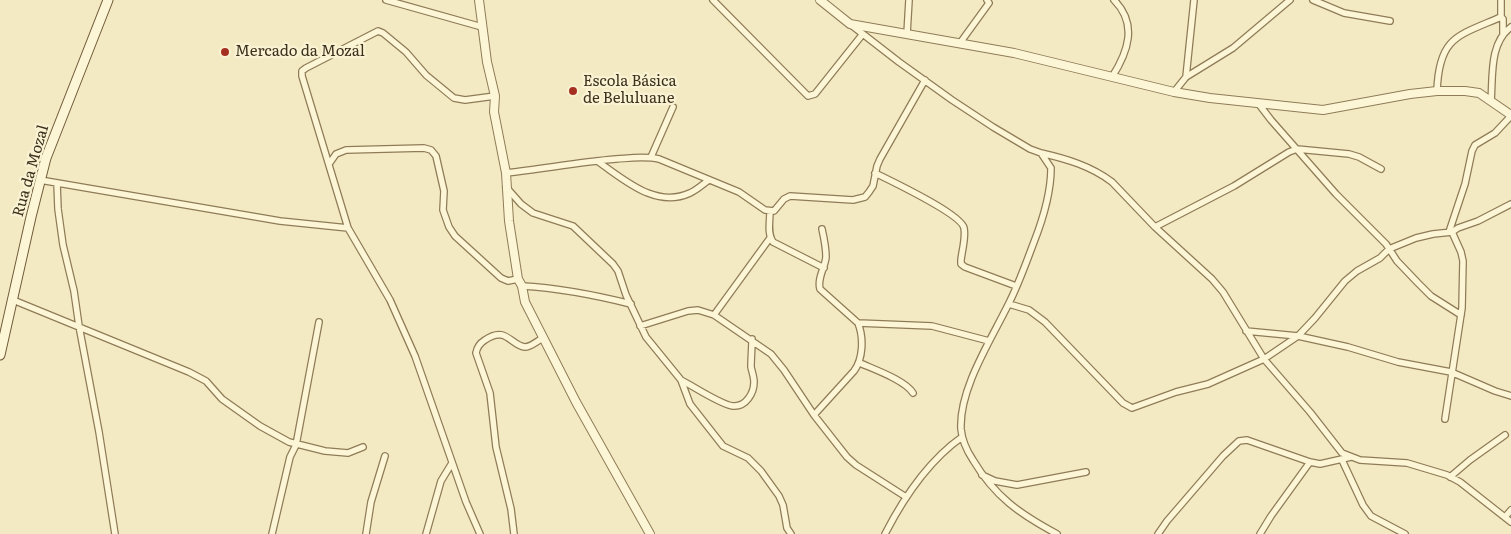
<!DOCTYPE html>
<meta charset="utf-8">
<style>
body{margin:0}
canvas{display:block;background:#f3eac3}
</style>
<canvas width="1511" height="534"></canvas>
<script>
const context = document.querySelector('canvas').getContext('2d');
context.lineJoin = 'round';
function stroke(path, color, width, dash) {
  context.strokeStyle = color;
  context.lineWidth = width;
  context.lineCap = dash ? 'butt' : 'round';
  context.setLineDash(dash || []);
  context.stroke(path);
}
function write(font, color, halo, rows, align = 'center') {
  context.font = font + ' Literata,serif';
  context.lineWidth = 4.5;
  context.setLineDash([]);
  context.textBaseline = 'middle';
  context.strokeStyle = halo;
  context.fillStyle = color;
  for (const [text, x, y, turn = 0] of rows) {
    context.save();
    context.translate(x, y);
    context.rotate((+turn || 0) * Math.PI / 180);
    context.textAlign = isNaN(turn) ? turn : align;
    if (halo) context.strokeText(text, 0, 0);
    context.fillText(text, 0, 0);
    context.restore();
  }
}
const minor = new Path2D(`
 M386,0l96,27
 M713,0l95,96 7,-2 47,-59
 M1313,0l31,13 46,8
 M1501,0v17l2,2v14
 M850,24l49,38 53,38 41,27 37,22 11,4 10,15c0,25 -8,51 -17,74 -8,21 -16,44 -26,63 -17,35 -49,84 -47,124 1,11 6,22 12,31 22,37 47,54 84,74
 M907,34l2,-34
 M960,43l29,-40 -2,-3
 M1112,77c16,-25 26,-53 2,-77
 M1186,77l8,-77
 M1437,91c2,-54 20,-55 64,-74
 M1174,92l12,-15 47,-29 57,-48
 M1491,101c2,-24 -2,-58 20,-74
 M1258,103l13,17 65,74 50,50 11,17 21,22 13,13 30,19
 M1041,153c26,6 50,13 71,29l43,45 57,52 11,13 41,67 46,53 32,41 18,7 47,3 40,12 13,7 51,40
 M651,157l22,-50
 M597,161c27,18 58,48 93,32 7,-3 13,-9 19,-13
 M329,164l7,-10 10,-4 78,-2 7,2 5,6 8,35 -1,19 6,17 6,9 46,42 7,3 10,-2
 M506,173c37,-4 73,-11 110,-14 15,-1 28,-3 43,0l80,33 26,18 9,1 10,-12 6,-3 63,4 12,-3 4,-5 4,-6 4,-20 3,-7 45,-79
 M875,173c16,8 86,41 89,55 2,10 -2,22 -3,32v4l4,3 51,19
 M40,180l240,41 68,7
 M57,183l1,26 5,36 11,46 5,35 20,106 16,102
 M506,187l15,17 12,9 40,13 40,38 5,7 8,24 20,42 35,43 9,24 33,42 25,12 13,13 18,25 4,9 4,23 4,6
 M770,211c0,10 -3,23 3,31l51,26
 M1155,227l79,-41 55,-34 8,-3 52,5 10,3 22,12
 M1449,232l16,-48 7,-33 3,-6 20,-12 16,-17
 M522,286c37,2 73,9 109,18
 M13,300l176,72 17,9 16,18 38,27 29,16 36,9 23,2 15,-6
 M1009,304l20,6 16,12 78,81 9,5 44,-16 32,-8 56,-25 34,-23 17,-18 30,-37 12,-10 23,-13 9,-9 27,-11 17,-4 19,-2 6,-4 20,-7 33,-17
 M714,315l56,-77
 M858,323l74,3 57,15
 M640,326l48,-15 10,-1 16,5 57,39 13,16 30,45 33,42 9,8 50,32
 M1246,331l52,5 50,11 50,15 53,10 44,19 16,5
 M860,363c13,6 45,17 53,30
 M681,380c12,6 40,25 52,26 13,1 21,-13 21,-24 0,-5 -2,-10 -3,-15 0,-9 1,-19 1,-28
 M814,415l40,-44c9,-12 10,-33 4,-48l-38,-34c-3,-11 5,-21 6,-32 0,-9 -2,-19 -4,-28
 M1445,419l17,-111 1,-47 -2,-9 -9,-20
 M1342,460l21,45 8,11 34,18
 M982,475l13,6 22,4 69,-13
 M1450,477l20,-17 35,-25
 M1505,517l6,-7
 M272,534l18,-77 6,-12 23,-123
 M366,534l5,-32 14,-46
 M426,534l15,-53 11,-18
 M480,534l-14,-32 -51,-146 -25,-56 -42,-72 -46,-152v-5l4,-3 72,-37 5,2 23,19 20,23 28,23 11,2 30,-4
 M514,534l-3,-25 -15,-62 -6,-54 -14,-40c1,-6 4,-10 9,-13 21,-15 26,6 40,7 6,0 12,-6 18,-9
 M885,534c19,-37 43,-73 77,-97
 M1158,534l9,-13 56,-65 16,-15 8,-1 63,22 10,2 31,-7
 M1260,534l11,-18 39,-54`);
const tertiary = new Path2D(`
 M479,0l8,62 8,34 -1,16 12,61 3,48 9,58 4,7 3,16 51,100 74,132
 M820,0l30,24 164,29 160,39 36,6 113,12 87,-16 27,-3h28l14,2 32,22`);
const secondary = new Path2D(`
 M0,355l31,-138 15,-59 62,-158`);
const markers = [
 [225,52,5,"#a52f20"],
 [573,91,5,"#a52f20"]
];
const poiNames = [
 ["Mercado da Mozal",235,52],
 ["Escola Básica",583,82],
 ["de Beluluane",583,99]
];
const streetNames = [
 ["Rua da Mozal",31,171,-74]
];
stroke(minor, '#8f7c57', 8);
stroke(tertiary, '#8f7c57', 10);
stroke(secondary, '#715c3a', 11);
stroke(minor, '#fcf6d7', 5.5);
stroke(tertiary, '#fcf6d7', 8);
stroke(secondary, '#fcf6d7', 9);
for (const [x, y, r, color] of markers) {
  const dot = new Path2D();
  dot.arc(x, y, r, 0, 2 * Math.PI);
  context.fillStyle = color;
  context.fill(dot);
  stroke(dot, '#f9f3d3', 2);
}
write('15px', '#3d301d', '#f9f3d3', poiNames, 'left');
write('15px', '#3d301d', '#f9f3d3', streetNames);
</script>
